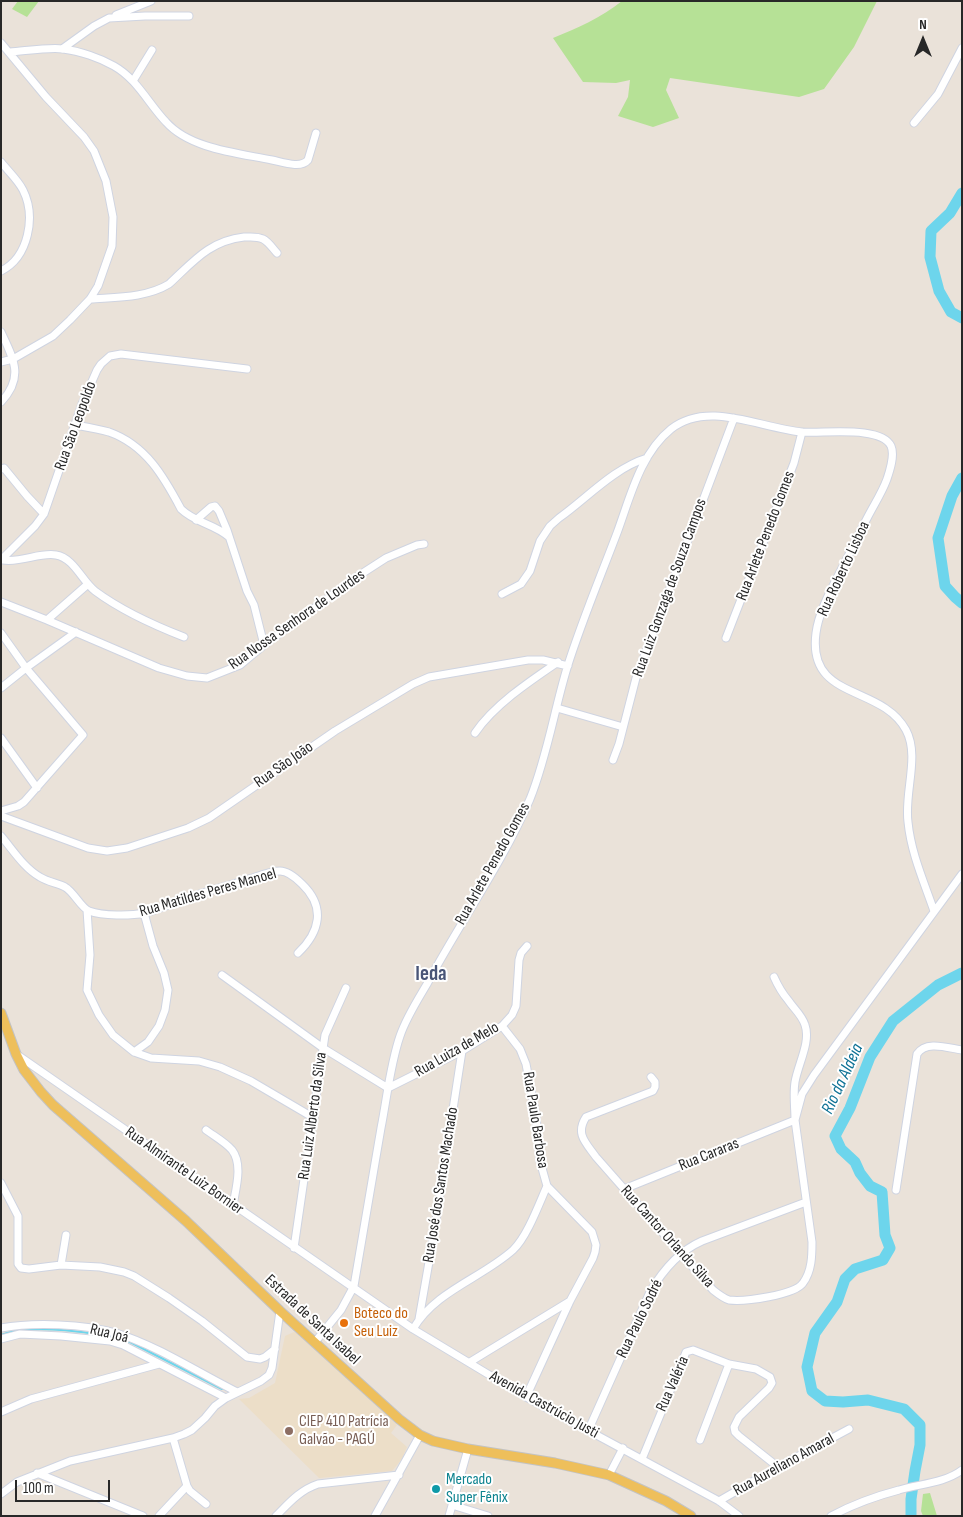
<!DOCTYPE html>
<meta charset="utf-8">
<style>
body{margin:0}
#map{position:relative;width:963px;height:1517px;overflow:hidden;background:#eae2d9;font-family:"Sofia Sans Condensed",sans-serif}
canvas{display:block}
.frame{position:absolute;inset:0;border:2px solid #282828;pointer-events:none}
.north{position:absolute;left:898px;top:15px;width:50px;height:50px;-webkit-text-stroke:4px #fff;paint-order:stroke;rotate:0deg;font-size:14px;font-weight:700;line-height:20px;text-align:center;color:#282828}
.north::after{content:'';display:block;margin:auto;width:18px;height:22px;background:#282828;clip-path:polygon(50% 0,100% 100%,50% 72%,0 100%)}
.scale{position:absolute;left:15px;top:1480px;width:95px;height:22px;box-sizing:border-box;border:2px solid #282828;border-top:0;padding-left:6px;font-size:15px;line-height:18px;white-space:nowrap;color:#282828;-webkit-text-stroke:4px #fff;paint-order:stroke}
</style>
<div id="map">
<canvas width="963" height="1517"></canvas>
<div class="frame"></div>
<div class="north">N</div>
<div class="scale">100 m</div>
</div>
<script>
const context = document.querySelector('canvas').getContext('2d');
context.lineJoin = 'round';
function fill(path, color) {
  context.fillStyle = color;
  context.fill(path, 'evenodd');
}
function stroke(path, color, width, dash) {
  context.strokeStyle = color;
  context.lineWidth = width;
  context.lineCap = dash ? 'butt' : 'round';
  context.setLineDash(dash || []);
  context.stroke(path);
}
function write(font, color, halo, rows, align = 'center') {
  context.font = font + ' "Sofia Sans Condensed",sans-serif';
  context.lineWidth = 4;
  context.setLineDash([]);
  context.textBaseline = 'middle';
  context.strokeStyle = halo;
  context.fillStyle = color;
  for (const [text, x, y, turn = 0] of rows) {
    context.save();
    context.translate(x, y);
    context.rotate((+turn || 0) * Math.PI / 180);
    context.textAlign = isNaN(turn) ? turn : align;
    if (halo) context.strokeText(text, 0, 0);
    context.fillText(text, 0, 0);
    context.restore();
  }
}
const education = new Path2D(`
 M294,1332l7,2 96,91 -6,8 16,14 -5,12 -10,12 -73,7 -80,-79 10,-1 26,-15 10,-47z`);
const green = new Path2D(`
 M18,1h21l-12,16 -15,-8z
 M622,1h255l-23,46 -30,42 -25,8 -129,-19 -4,12 13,28 -26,9 -35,-11 10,-19 2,-17 -14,3 -33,-1 -30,-44c24,-10 48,-20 69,-37z
 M930,1493l7,23h-14l-2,-5 2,-17z`);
const stream = new Path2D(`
 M1,1335c30,-12 98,-3 129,7l92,47`);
const river = new Path2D(`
 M962,193l-12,20 -19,18 -1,26 9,34 12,21 11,6
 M962,478l-10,18 -14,42 7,48 10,11 7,6
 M911,1516v-17l4,-28 5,-26v-20l-16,-16 -36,-9 -25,2 -18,-1 -13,-10 -5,-24 8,-34 22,-31 8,-23 10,-10 28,-9 7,-12 -5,-13 -3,-43 -12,-6 -10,-13 -5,-11 -14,-13 -6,-13 15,-28 20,-51 23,-36 45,-36 24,-12`);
const minor = new Path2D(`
 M116,15l35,-14
 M1,43l45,54 38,40 10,14 12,30 7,36 -1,29 -14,40 -8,13 -20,21 -17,16 -40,23 -12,3
 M62,49l32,-23 15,-8 36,-2h44
 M10,52c15,-1 40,-5 53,-3 17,2 37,9 51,17 23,13 34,37 52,56 24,27 72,31 106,38 10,2 29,9 36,0l8,-27
 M133,81l19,-31
 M914,123l24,-29 24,-46
 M1,162c7,9 17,18 22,28 13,26 6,67 -22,81
 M90,299c26,-2 56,-1 79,-15 24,-22 40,-43 75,-47 7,0 13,-1 19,2 6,3 10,10 14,14
 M1,332c12,26 24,45 0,70
 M75,425c11,2 23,4 34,7 37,13 55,45 72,77 14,14 34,15 48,28
 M1,469l3,-1 23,28 17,18
 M196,520l15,-13 4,-1 4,5 8,19 20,61 7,14 10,40
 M1,560l34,-34 9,-12 38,-110 15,-34 4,-6 9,-8 11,-2 126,15
 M3,560c18,3 37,-8 53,-5 18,3 26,26 39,36 27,20 58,34 89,46
 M502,594l19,-10 9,-13 10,-30 10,-15 9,-8c28,-20 55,-50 88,-60
 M1,602l46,18 112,48 28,8 20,2 33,-13 24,-20 91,-67 31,-20 31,-13 7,-1
 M47,620l41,-36
 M1,633l25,35 57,67 -59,67 -6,4 -17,5
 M726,638l68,-175 8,-31
 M1,688l25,-20 50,-36
 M557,708l66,19
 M475,733c19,-28 55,-52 83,-71
 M1,738l36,50
 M613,760l6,-16 17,-66 98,-260
 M1,816l87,32 19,3 20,-3 61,-20 21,-10 126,-87 78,-47 16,-7 99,-17h15l25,6
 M1,836c12,14 23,32 39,41 8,5 17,6 25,10 9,5 16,21 24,24 14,5 41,5 56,2 15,-4 29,-11 43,-15 20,-7 39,-12 58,-18 11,-3 23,-9 34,-9 8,0 16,7 22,13 24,23 18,48 -4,69
 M87,910l3,45 -3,35 12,25 14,20 21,17 17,6 48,3 21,6 31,14 63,37
 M222,975l101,73 65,40 74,-37 40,-25 10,-11 4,-9 3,-46 2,-7 6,-7
 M502,1026l18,23 6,15 10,52 4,45 7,25 45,46 4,13 -1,7 -2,6 -23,43 -44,96
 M134,1052l14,-10 11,-16 6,-16 3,-20 -4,-17 -11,-27 -9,-33
 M16,1054l397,275 113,68 193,104 20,15
 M651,1077l4,5v5l-2,4 -67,26c-11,17 0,26 10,40l117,133c5,4 10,8 16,10 15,2 66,-5 74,-17 9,-12 9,-28 9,-41l-17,-122 7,-26 12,-19 148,-201
 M206,1130c8,6 19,12 26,20 11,14 4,38 1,55
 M1,1183l17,33v48l3,4 8,1 32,-4 39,2 24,5 10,4 35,22 33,23 45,36 13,2 5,-2 10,-8
 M624,1189l171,-69c0,-12 -2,-26 0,-38 3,-18 16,-40 10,-57 -3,-10 -11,-16 -17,-25 -6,-7 -10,-14 -14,-23
 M896,1190l21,-136c9,-14 31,-6 45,-4
 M294,1248l31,-213 21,-47
 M61,1265l5,-30
 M419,1319l14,-80 29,-188
 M1,1328c33,-6 83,-4 115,5 42,13 81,39 121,59
 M413,1329c22,-38 69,-51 100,-79 14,-13 26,-46 34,-64
 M1,1339l19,-5 41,2 49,5 13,4 103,53
 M315,1342l26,-32 13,-24c9,-53 18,-105 27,-158 6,-30 9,-63 19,-92 6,-18 17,-35 27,-52 33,-62 75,-120 103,-185 17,-42 24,-88 37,-131 14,-45 33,-90 50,-135 13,-35 23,-79 54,-104 37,-29 89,-1 131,3 20,2 79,-7 89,14 4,9 -1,24 -4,33 -4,11 -10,21 -15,30 -10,18 -18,36 -27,53 -10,21 -26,47 -29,71 -9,68 65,51 90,97 14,26 -2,63 2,92 3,31 16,60 26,89
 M470,1362l100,-61
 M1,1412l30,-13 128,-35
 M588,1431l62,-139c13,-22 29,-41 52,-51l104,-39
 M173,1438l14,48 3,5 16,13
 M700,1440l29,-76
 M642,1459l40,-97 4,-10 7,-2 36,14 27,5 14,8 2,6 -3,5 -30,29 -5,10 1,5 4,4 39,31
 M37,1473l106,43
 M609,1475l14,-27
 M1,1494l16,-12 53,-21 103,-23 11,-4 8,-4 13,-12 10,-12 11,-8 35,-17 8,-6 3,-7 8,-57
 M719,1501l59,-34 71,-38
 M452,1505l36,11
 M159,1516l28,-30
 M276,1516c13,-13 24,-26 42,-32l81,-9
 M375,1516l45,-81
 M449,1516l19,-67
 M831,1516c21,-11 45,-20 68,-26 20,-6 46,-7 63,-20`);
const major = new Path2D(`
 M1,1013l15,41 8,16 17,22 12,13 133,116 94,90 119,108 21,16 13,6 35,8 87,14 54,12 57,26 25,15`);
const markers = [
 [344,1323,5,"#e8710a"],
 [289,1431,5,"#8d6e63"],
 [436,1489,5,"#0f9aa8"]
];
const streetNames = [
 ["Rua São Leopoldo",76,426,-70],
 ["Rua Arlete Penedo Gomes",766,536,-69],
 ["Rua Roberto Lisboa",844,569,-65],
 ["Rua Luiz Gonzaga de Souza Campos",670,588,-70],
 ["Rua Nossa Senhora de Lourdes",297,620,-35],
 ["Rua São João",284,765,-35],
 ["Rua Arlete Penedo Gomes",493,864,-61],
 ["Rua Matildes Peres Manoel",208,893,-16],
 ["Rua Luiza de Melo",457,1050,-30],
 ["Rua Luiz Alberto da Silva",313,1116,-82],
 ["Rua Paulo Barbosa",535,1120,81],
 ["Rua Cararas",709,1155,-22],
 ["Rua Almirante Luiz Bornier",184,1171,35],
 ["Rua José dos Santos Machado",441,1185,-81],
 ["Rua Cantor Orlando Silva",667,1237,48],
 ["Rua Paulo Sodré",640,1319,-64],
 ["Estrada de Santa Isabel",312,1320,43],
 ["Rua Joá",109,1334,14],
 ["Rua Valéria",673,1384,-66],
 ["Avenida Castrúcio Justi",544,1405,29],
 ["Rua Aureliano Amaral",784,1465,-29]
];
const foodNames = [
 ["Boteco do",354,1314],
 ["Seu Luiz",354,1332]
];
const educationNames = [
 ["CIEP 410 Patrícia",299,1422],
 ["Galvão - PAGÚ",299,1440]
];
const cultureNames = [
 ["Mercado",446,1480],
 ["Super Fênix",446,1498]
];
const waterNames = [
 ["Rio da Aldeia",843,1079,-65]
];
const districtNames = [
 ["Ieda",431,975]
];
fill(education, '#ecdec8');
fill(green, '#b6e196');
stroke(stream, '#6dd5ec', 2);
stroke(river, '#6dd5ec', 11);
stroke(minor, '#cfd4e1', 9);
stroke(major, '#c3c3c3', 11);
stroke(minor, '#fff', 7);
stroke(major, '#eebf5b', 9);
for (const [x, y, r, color] of markers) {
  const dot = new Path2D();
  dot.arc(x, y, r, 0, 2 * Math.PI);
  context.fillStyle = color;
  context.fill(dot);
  stroke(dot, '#fff', 2);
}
write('16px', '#282828', '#fff', streetNames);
write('16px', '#c56008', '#fff', foodNames, 'left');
write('16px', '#785e54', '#fff', educationNames, 'left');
write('16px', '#0d838f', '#fff', cultureNames, 'left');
write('italic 18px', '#0f7295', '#fff', waterNames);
write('bold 21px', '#495577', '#fff', districtNames);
</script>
